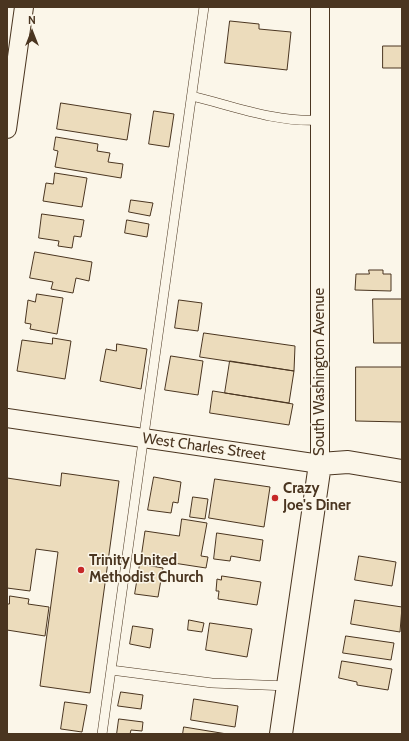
<!DOCTYPE html>
<style>
body{margin:0}
#map{position:relative;width:409px;height:741px;overflow:hidden;background:#fbf6e9;font-family:Cabin,sans-serif}
canvas{display:block}
.frame{position:absolute;inset:0;border:8px solid #4a3520;pointer-events:none}
.north{position:absolute;left:12px;top:12px;width:40px;height:40px;-webkit-text-stroke:3px #fbf6e9;paint-order:stroke;rotate:0deg;font-size:11px;font-weight:700;line-height:16px;text-align:center;color:#4a3520}
.north::after{content:'';display:block;margin:auto;width:14px;height:18px;background:#4a3520;clip-path:polygon(50% 0,100% 100%,50% 72%,0 100%)}
</style>
<div id="map">
<canvas width="409" height="741"></canvas>
<div class="frame"></div>
<div class="north">N</div>
</div>
<script>
const context = document.querySelector('canvas').getContext('2d');
context.lineJoin = 'round';
function fill(path, color) {
  context.fillStyle = color;
  context.fill(path, 'evenodd');
}
function stroke(path, color, width, dash) {
  context.strokeStyle = color;
  context.lineWidth = width;
  context.lineCap = dash ? 'butt' : 'round';
  context.setLineDash(dash || []);
  context.stroke(path);
}
function write(font, color, halo, rows, align = 'center') {
  context.font = font + ' Cabin,sans-serif';
  context.lineWidth = 3;
  context.setLineDash([]);
  context.textBaseline = 'middle';
  context.strokeStyle = halo;
  context.fillStyle = color;
  for (const [text, x, y, turn = 0] of rows) {
    context.save();
    context.translate(x, y);
    context.rotate((+turn || 0) * Math.PI / 180);
    context.textAlign = isNaN(turn) ? turn : align;
    if (halo) context.strokeText(text, 0, 0);
    context.fillText(text, 0, 0);
    context.restore();
  }
}
const building = new Path2D(`
 M230,21l29,3v5l32,3 -4,38 -62,-7z
 M383,46h19v22h-19z
 M61,103l70,11 -4,26 -70,-11z
 M154,111l20,3 -5,33 -20,-3z
 M56,137l42,7 -1,7 13,2 -2,9 15,2 -2,14 -66,-11 3,-16 -4,-1z
 M55,173l32,5 -5,29 -39,-6 3,-18 7,1z
 M131,200l22,3 -3,13 -21,-4z
 M42,214l42,6 -3,17 -7,-1 -2,12 -14,-2 1,-5 -20,-3z
 M127,220l22,4 -2,13 -22,-4z
 M35,252l57,10 -3,19 -13,-3 -3,15 -22,-4 2,-7 -23,-4z
 M369,270h14v4h8v17l-36,-1 1,-16h13z
 M37,294l26,4 -6,36 -27,-5 1,-5 -6,-1 3,-23 7,2z
 M373,299h29v44h-28z
 M179,300l23,3 -4,28 -23,-3z
 M204,333l91,13 -1,25 -94,-14z
 M53,338l18,3 -6,38 -48,-8 5,-31 30,4z
 M117,344l30,5 -6,40 -41,-8 6,-32 10,2z
 M171,356l32,5 -5,34 -33,-5z
 M230,361l64,10 -5,32 -64,-10z
 M356,367h46v55l-46,-1z
 M213,391l80,13 -4,21 -79,-12z
 M62,473l57,8 -29,212 -50,-7 18,-134 -22,-3 -6,42 -23,-3v-110l53,8z
 M154,477l27,5 -3,21 -5,-1 -2,11 -23,-3z
 M215,479l55,8 -6,40 -55,-9z
 M193,497l15,2 -3,20 -15,-2z
 M182,519l25,4 -6,33 7,1 -2,11 -65,-10 4,-27 34,5z
 M217,533l46,7 -3,21 -29,-5 -1,5 -16,-2z
 M359,556l37,6 -4,24 -37,-6z
 M140,564l23,4 -5,29 -23,-3z
 M222,576l39,6 -4,23 -39,-6 1,-8h-3l1,-12 4,1z
 M10,596l19,3 -1,5 21,3 -4,29 -38,-6v-26h2z
 M355,600l47,7 -2,25 -49,-8z
 M189,620l15,3 -2,9 -14,-2z
 M210,623l42,6 -5,28 -41,-7z
 M133,626l20,3 -3,19 -20,-4z
 M346,636l48,7 -3,17 -48,-7z
 M342,661l50,8 -4,21 -31,-5v-3l-18,-4z
 M121,692l22,3 -2,14 -23,-3z
 M194,699l44,7 -3,21 -44,-7z
 M65,702l22,3 -5,27 -21,-3z
 M119,719l24,3 -1,9 -11,-1 -1,4h-13z
 M184,727l43,7h-44z`);
const service = new Path2D(`
 M192,96c41,10 85,27 128,24
 M111,670l101,13 76,3
 M102,734l102,-727`);
const minor = new Path2D(`
 M7,129l17,-122
 M7,418l313,46v-457`);
const secondary = new Path2D(`
 M281,734l39,-270 28,-2 54,9`);
const markers = [
 [275,498,4,"#c62828"],
 [81,570,4,"#c62828"]
];
const streetNames = [
 ["South Washington Avenue",320,372,-90],
 ["West Charles Street",204,447,8]
];
const poiNames = [
 ["Crazy",283,489],
 ["Joe's Diner",283,506],
 ["Trinity United",89,561],
 ["Methodist Church",89,578]
];
fill(building, '#ecdcbc');
stroke(building, '#4a3520', 1);
stroke(service, '#4a3520', 10);
stroke(minor, '#4a3520', 20);
stroke(secondary, '#4a3520', 24);
stroke(service, '#fbf6e9', 9);
stroke(minor, '#fbf6e9', 18);
stroke(secondary, '#fbf6e9', 22);
for (const [x, y, r, color] of markers) {
  const dot = new Path2D();
  dot.arc(x, y, r, 0, 2 * Math.PI);
  context.fillStyle = color;
  context.fill(dot);
  stroke(dot, '#fbf6e9', 1.5);
}
write('15px', '#4a3520', '#fbf6e9', streetNames);
write('bold 15px', '#4a3520', '#fbf6e9', poiNames, 'left');
</script>
